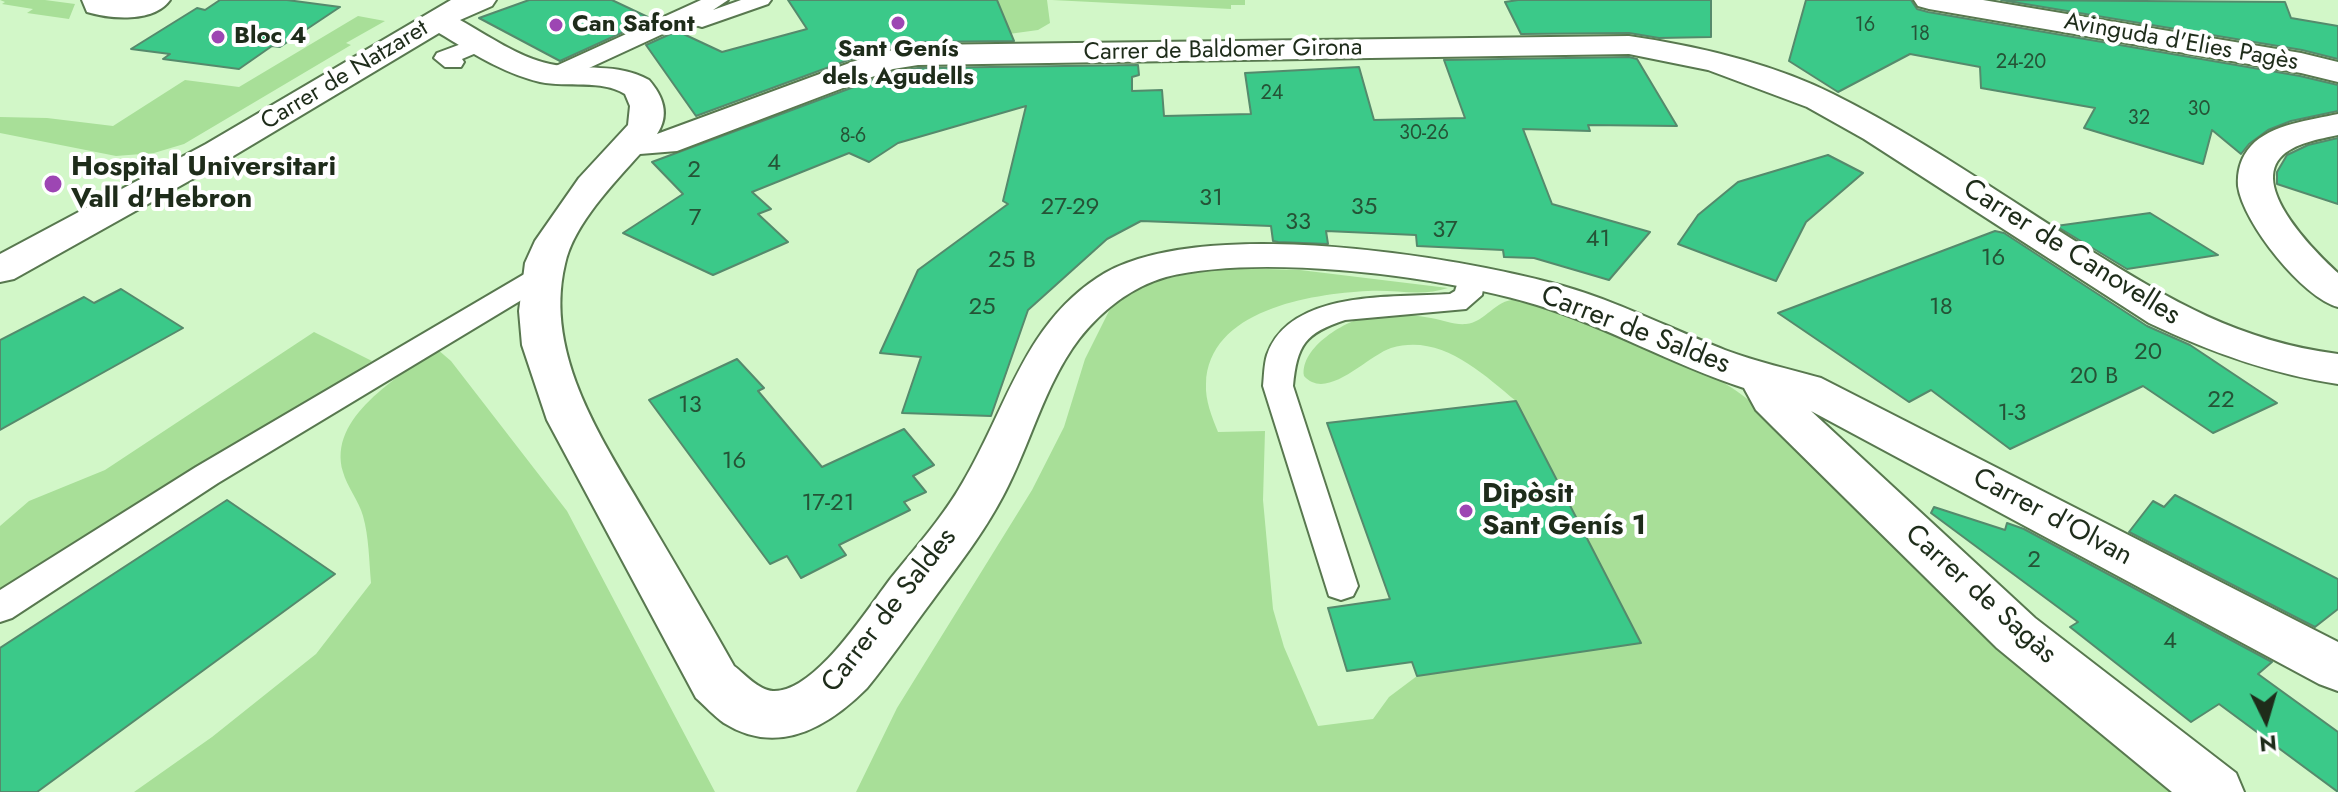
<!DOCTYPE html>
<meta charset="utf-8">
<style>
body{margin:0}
#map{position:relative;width:2338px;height:792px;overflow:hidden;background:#d2f7c8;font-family:Jost,sans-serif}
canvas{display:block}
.north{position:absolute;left:2226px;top:680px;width:80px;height:80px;-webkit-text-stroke:6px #fff;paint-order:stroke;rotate:175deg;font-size:22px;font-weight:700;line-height:32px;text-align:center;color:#1e2c1a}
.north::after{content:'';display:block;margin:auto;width:28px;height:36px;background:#1e2c1a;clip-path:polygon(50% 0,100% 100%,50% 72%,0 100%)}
</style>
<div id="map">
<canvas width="2338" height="792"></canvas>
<div class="north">N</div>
</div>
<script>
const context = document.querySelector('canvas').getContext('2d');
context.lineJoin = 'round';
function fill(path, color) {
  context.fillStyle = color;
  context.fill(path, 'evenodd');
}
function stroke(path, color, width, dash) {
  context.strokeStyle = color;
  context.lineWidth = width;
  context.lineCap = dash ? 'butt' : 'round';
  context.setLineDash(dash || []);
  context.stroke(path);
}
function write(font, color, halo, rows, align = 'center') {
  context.font = font + ' Jost,sans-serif';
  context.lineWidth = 8;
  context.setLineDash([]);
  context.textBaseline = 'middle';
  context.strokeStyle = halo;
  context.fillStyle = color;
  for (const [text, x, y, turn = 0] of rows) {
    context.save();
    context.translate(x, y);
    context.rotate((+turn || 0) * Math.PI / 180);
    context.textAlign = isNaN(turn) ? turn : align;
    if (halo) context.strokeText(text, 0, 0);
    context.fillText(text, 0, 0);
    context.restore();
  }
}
const green = new Path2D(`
 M45,0l30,4 -6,15 -42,-6 6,-4 -31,-5 3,-2 -5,-2z
 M997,0h50l3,23 -12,7 -146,20 -2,-7 115,-22z
 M1052,0h193v5h-14v4z
 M358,16l27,5 -39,22 5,2 -167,99 -30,9 -38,3 -116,-23v-16l47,1 66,8 72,-46 54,7z
 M1234,268l66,2 148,18c-26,9 -54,1 -80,3 -58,3 -160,19 -162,93 -1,16 6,33 12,48l47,-1 -2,69 10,109 11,38 34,79 55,-7 16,-22 28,-21 224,-33 -125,-242c-35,-29 -76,-68 -125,-53 -24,8 -64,54 -87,28 -4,-29 42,-56 66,-60 21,-3 40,-2 61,2 12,2 23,7 35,6 21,-2 30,-27 53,-24 54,7 191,66 232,102 10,9 18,22 28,31 54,49 103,104 155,154 76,73 158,138 240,205h-1318l41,-84 135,-218 32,-63 21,-68 27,-54 24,-17 20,-7 49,-11z
 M314,332l58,29 -372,231v-66l29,-25 76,-31z
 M437,349l14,12 116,150 148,281h-581l78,-55 104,-83 55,-71c-2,-22 -2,-46 -8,-67 -4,-15 -16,-29 -20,-44 -16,-55 56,-95 94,-123z`);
const building = new Path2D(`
 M220,0h67l53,7 -60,40 -8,-1 -33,23 -76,-10 7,-5 -39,-5 66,-41 8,2z
 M529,0h83l40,19 -92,42 -81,-43z
 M788,0h209l17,41 -96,1 -45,9 -177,65 -50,-71 31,-14 45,21 85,-23z
 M1518,0h193v37l-52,1 -30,-5 -108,1 -16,-32z
 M1806,0h105l6,9 11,3 372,64 38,9v26l-47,10 -23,9 -19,14 -8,10 -29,-24 -9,34 -119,-36 11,-20 -114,-20 -1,-21 -70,-13 -72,38 -49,-31z
 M2001,0l284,2 6,16 47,8v33l-36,-9z
 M1629,57l8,2 40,67 -89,-1 2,6 -67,-2 29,75 98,28 -41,48 -75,-22 -30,-1 -1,-7 -86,-4 -1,-11 -90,-4 2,13 -50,-2 -5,-1 -2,-15 -130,-5 -34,18 -79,71 -37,106 -89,-3 19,-56 -41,-4 38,-83 90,-66 -5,-3 23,-95 -128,37 -29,19 -20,-9 -97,39 19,17 -13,5 30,28 -75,33 -90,-42 60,-39 -31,-32 242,-90 24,-4 220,-3 1,10 -7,2v14l30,-1 2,26 87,-2 -6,-41 114,-6 15,53 91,-2 -21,-58z
 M2338,138v66l-61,-20v-12l10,-17 21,-10z
 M1828,155l35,18 -57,49 -30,59 -98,-37 20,-29 40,-33z
 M2150,213l68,42 -91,14 -71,-43z
 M1995,231l9,2 143,93 43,19 87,58 -64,30 -70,-47 -133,63 -79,-59 -22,12 -131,-89z
 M121,289l62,39 -183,102v-90l84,-43 10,6z
 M737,359l27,29 -6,3 64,76 82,-38 30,36 -21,11 13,16 -22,10 6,8 -71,35 7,10 -45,23 -14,-22 -17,8 -121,-164z
 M1516,401l125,242 -224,33 -5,-14 -65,9 -19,-63 62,-9 -63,-176z
 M2175,495l163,84v30l-23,18 -186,-95 24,-31 11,6z
 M227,500l108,74 -298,218h-37v-144z
 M1934,507l71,23 2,-7 17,6 248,133 -14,12 80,58v60l-119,-88 -28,18 -121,-95 8,-5 -147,-109z`);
const service = new Path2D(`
 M701,0h27l-15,10 28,-10h30l-3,4 -66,23 -7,-2 -2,-5 -130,60 -8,2 -11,-7 3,-5z
 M480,37l11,6 -3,5 -26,11 2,3 -3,5h-16l-11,-9 3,-5z
 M543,267l10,2 4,6 -4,6 -335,202 -206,135 -12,4v-32l196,-123 337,-198z
 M1471,269l10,3 4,6 -3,17 -16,14 -121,11c-40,13 -48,25 -52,66l65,200 -5,10 -12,4 -12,-4 -66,-210c1,-9 1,-22 4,-31 23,-66 127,-57 183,-61l5,-3 6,-19z`);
const minor = new Path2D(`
 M82,0h88c-16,23 -60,19 -83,12z
 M451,0h45l-4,6 -32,14c29,16 58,37 90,44 34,7 67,-2 99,16 14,16 21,35 8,54l217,-80 44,-9 711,-9c68,10 142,27 204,58 89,44 171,103 255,155 84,52 150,92 250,105v30c-67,-10 -128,-32 -189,-61l-285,-184 -57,-32 -99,-37 -79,-16 -711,11 -25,4 -216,82 -37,3c-26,29 -67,71 -75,110 -22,92 39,178 83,254 29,49 58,98 86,148 11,8 24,24 39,25 42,2 95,-83 118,-113 25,-31 52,-61 72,-96 43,-72 60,-155 134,-204 96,-65 359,-22 466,8 56,16 108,43 162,64 32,12 64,19 96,28l517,264v49l-19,-7 -508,-273 224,207 201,155 8,19h-72l-175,-144 -223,-220 -18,-18 -12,-22c-71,-23 -136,-61 -207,-83 -94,-29 -276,-52 -371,-28 -35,10 -65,34 -87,62 -35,46 -49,107 -76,157 -20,38 -46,71 -71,105 -22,29 -42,59 -65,87 -39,39 -89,69 -143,35 -10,-7 -19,-17 -28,-25l-149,-278 -25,-75 -3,-34 6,-48 10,-22 44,-63 49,-53 2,-19 -5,-12c-24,-15 -58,-6 -85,-12 -38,-9 -69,-30 -101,-49l-209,125 -216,121 -14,3v-28l206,-110z
 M1914,0h69l318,53 37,9v20l-37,-9 -372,-64 -11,-3z
 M2338,114v21c-18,4 -45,8 -58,23 -28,32 36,95 58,115v34c-35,-9 -95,-84 -100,-121 -1,-15 3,-29 13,-40 20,-22 60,-26 87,-32z`);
const markers = [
 [898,23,8,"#9d46b3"],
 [556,25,8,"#9d46b3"],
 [218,37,8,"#9d46b3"],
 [53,184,10,"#9d46b3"],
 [1466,511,8,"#9d46b3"]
];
const farNumbernames = [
 ["16",1865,26],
 ["18",1920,35],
 ["24-20",2021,63],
 ["24",1272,94],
 ["30",2199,110],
 ["32",2139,119],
 ["30-26",1424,134],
 ["8-6",853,137]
];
const farPoinames = [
 ["Can Safont",572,25],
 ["Bloc 4",234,37],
 ["Sant Genís",898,50,"center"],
 ["dels Agudells",898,78,"center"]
];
const farStreetnames = [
 ["Avinguda d'Elies Pagès",2181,43,10],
 ["Carrer de Baldomer Girona",1223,51,-1],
 ["Carrer de Natzaret",345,76,-31]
];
const numberNames = [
 ["4",774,164],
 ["2",694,171],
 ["31",1211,199],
 ["27-29",1070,208],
 ["35",1364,208],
 ["7",695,219],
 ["33",1298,223],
 ["37",1445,231],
 ["41",1598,240],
 ["16",1993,259],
 ["25 B",1012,261],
 ["25",982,308],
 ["18",1941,308],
 ["20",2148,353],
 ["20 B",2094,377],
 ["22",2221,401],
 ["13",690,406],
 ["1-3",2012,414],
 ["16",734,462],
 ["17-21",828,504],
 ["2",2034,561],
 ["4",2170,642]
];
const poiNames = [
 ["Hospital Universitari",71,168],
 ["Vall d'Hebron",71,200],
 ["Dipòsit",1482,495],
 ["Sant Genís 1",1482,527]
];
const streetNames = [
 ["Carrer de Canovelles",2071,253,32],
 ["Carrer de Saldes",1635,331,21],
 ["Carrer d'Olvan",2052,518,28],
 ["Carrer de Sagàs",1980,595,42],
 ["Carrer de Saldes",890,611,-52]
];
fill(green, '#a8df98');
fill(building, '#3bc989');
stroke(building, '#558a6c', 2);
stroke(service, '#58784f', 4);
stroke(minor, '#58784f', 4);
fill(service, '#fff');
fill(minor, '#fff');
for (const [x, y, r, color] of markers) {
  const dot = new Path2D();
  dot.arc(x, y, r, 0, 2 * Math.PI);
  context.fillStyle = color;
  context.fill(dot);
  stroke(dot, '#fff', 3);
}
write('20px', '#255336', null, farNumbernames);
write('bold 24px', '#1e2c1a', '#fff', farPoinames, 'left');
write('24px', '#1e2c1a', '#fff', farStreetnames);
write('24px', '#255336', null, numberNames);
write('bold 28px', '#1e2c1a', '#fff', poiNames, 'left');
write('28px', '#1e2c1a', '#fff', streetNames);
</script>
